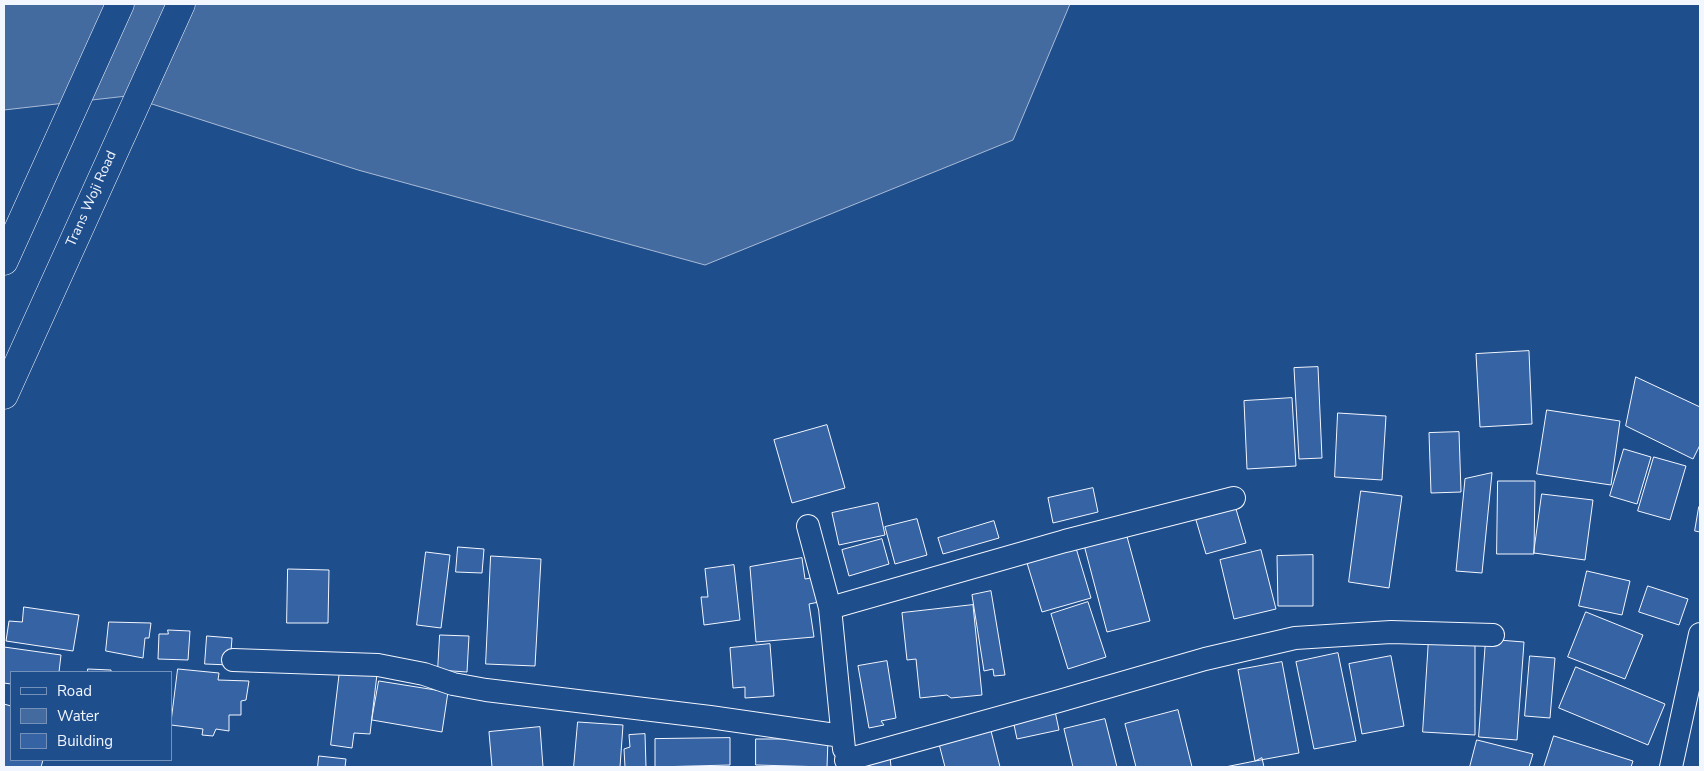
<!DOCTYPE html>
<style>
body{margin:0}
#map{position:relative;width:1704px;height:771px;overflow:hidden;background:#1f4e8c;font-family:"Nunito Sans",sans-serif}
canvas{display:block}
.frame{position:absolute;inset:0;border:5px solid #f2f6ff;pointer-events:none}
.legend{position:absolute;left:10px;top:671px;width:162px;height:90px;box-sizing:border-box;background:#1f4e8c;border:1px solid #7391ba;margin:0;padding:6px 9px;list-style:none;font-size:15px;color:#f2f6ff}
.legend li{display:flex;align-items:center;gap:10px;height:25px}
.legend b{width:25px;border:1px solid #7391ba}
</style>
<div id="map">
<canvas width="1704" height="771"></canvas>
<div class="frame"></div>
<ul class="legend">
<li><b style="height:6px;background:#1f4e8c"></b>Road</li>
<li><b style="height:14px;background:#446ba0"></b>Water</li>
<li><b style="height:14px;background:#3563a3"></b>Building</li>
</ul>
</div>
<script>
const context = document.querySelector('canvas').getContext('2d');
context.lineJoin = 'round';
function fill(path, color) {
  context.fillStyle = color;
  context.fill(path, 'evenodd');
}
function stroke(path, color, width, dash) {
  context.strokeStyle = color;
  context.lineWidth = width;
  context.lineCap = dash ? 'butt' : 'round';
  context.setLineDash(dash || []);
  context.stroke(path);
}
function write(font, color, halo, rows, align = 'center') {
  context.font = font + ' "Nunito Sans",sans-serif';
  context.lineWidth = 4;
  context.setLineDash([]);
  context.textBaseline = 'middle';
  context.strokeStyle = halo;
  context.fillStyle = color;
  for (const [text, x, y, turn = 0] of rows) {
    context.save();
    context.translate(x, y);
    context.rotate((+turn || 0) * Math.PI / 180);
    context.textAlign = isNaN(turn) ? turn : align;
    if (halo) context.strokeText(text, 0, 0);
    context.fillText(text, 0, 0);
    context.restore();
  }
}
const water = new Path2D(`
 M4,4h1066l-57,136 -308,125 -347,-95 -231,-74 -123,14z`);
const building = new Path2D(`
 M1529,351l3,73 -52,3 -4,-73z
 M1318,367l4,91 -23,1 -5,-91z
 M1636,377l64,30v38l-7,14 -67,-33z
 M1292,398l4,68 -49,3 -3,-68z
 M1547,410l73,11 -9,64 -74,-11z
 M1338,413l48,3 -4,64 -47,-3z
 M827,425l18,63 -53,15 -18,-63z
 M1459,432l2,60 -30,1 -2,-60z
 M1624,449l27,8 -14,47 -27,-8z
 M1654,457l32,9 -16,54 -32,-9z
 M1492,473l-10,100 -26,-2 9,-92z
 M1498,481h37l-1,73h-37z
 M1093,488l5,24 -45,11 -5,-25z
 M1361,491l41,5 -13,92 -40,-6z
 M1542,494l51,6 -8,60 -51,-7z
 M878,503l7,32 -46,10 -7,-32z
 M1699,507l1,1v24l-5,-1z
 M1236,509l10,34 -40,11 -10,-34z
 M917,519l10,36 -32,9 -10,-37z
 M994,521l5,17 -56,16 -5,-16z
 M1126,533l24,88 -43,11 -23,-87z
 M882,539l7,25 -40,12 -7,-26z
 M458,547l26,2 -2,24 -26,-1z
 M1076,548l15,50 -49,14 -15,-49z
 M1261,550l15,59 -42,10 -14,-59z
 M426,552l24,3 -9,73 -24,-3z
 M1313,555v51h-35l-1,-50z
 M491,556l50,3 -6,107 -49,-2z
 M802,558l3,21 6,-1 8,24 -10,2 5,33 -58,5 -6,-75z
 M734,565l6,55 -36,5 -3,-28h7l-3,-28z
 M288,569l41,1 -1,53h-41z
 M1587,571l43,10 -8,34 -43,-9z
 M1648,586l40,13 -9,26 -40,-13z
 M991,591l14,84 -11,1 -1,-7 -9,2 -12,-76z
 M1088,602l18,55 -38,12 -17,-55z
 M973,605l9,90 -31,3 -4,-3 -27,3 -4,-39 -9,1 -5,-47z
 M24,607l55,8 -6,36 -67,-10 3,-20 13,1z
 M1586,612l57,23 -18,44 -57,-22z
 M109,622l42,1 -2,15h-4l-2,20 -37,-7z
 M168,630l22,1 -2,29 -30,-1 1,-25h9z
 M440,635l29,1 -2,36 -29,-2z
 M207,636l25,2 -2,27 -25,-1z
 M1429,638l46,3v94l-52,-3z
 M1486,639l38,3 -7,98 -38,-3z
 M770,644l4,52 -29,2v-11l-12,1 -3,-40z
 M4,647l57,8 -2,17h-48v12l-7,-1z
 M1338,653l18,88 -42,8 -18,-87z
 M1391,656l13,70 -42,8 -13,-70z
 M1530,656l25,2 -5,60 -25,-2z
 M887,661l9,57 -15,3 3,4 -15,3 -11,-62z
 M1282,662l17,91 -44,8 -17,-91z
 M1576,667l89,37 -17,41 -89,-37z
 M88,669l23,1v2h-23z
 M178,669l41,4 -1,7 31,1 -3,19 -5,1v14h-12v16l-13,-2 -3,7 -11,-1 1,-6 -32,-4z
 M340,670l37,4 -7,60 -16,-1 -2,15 -21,-3z
 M379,681l69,11 -6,40 -70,-12z
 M4,704l7,2v54h32l-2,7h-37z
 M1178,710l14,57h-56l-11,-43z
 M1055,711l4,19 -42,9 -4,-19z
 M1105,719l12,48h-44l-9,-38z
 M578,722l45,3 -3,42h-46z
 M540,727l3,40h-51l-3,-35z
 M991,731l9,36h-55l-6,-23z
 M645,734l1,33h-21l-1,-18 6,-2 -1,-12z
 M1554,736l79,25 -2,6h-87z
 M730,738v27l-75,2v-28z
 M756,739h72l-1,28 -71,-2z
 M1477,740l56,14 -4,13h-59z
 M319,756l27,3 -1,8h-27z
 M890,756l1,11h-21l-1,-9z
 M1262,758l2,9h-39l30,-6z`);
const minor = new Path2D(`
 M808,526l22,82 14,141
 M830,608l235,-67 169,-43
 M233,660l145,5 46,9 29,10 33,6 224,27 132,19
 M846,760l213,-59 146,-42 90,-21 96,-6 102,3
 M1671,767l29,-133`);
const secondary = new Path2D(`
 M4,261l116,-257
 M4,395l177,-391`);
const streetNames = [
 ["Trans Woji Road",92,199,-66]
];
fill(water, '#446ba0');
stroke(water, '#a8bbd7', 1);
fill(building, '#3563a3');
stroke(building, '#f2f6ff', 1);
stroke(minor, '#f2f6ff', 24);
stroke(secondary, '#f2f6ff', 29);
stroke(minor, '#1f4e8c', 22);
stroke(secondary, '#1f4e8c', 28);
write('14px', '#f2f6ff', '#1f4e8c', streetNames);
</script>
